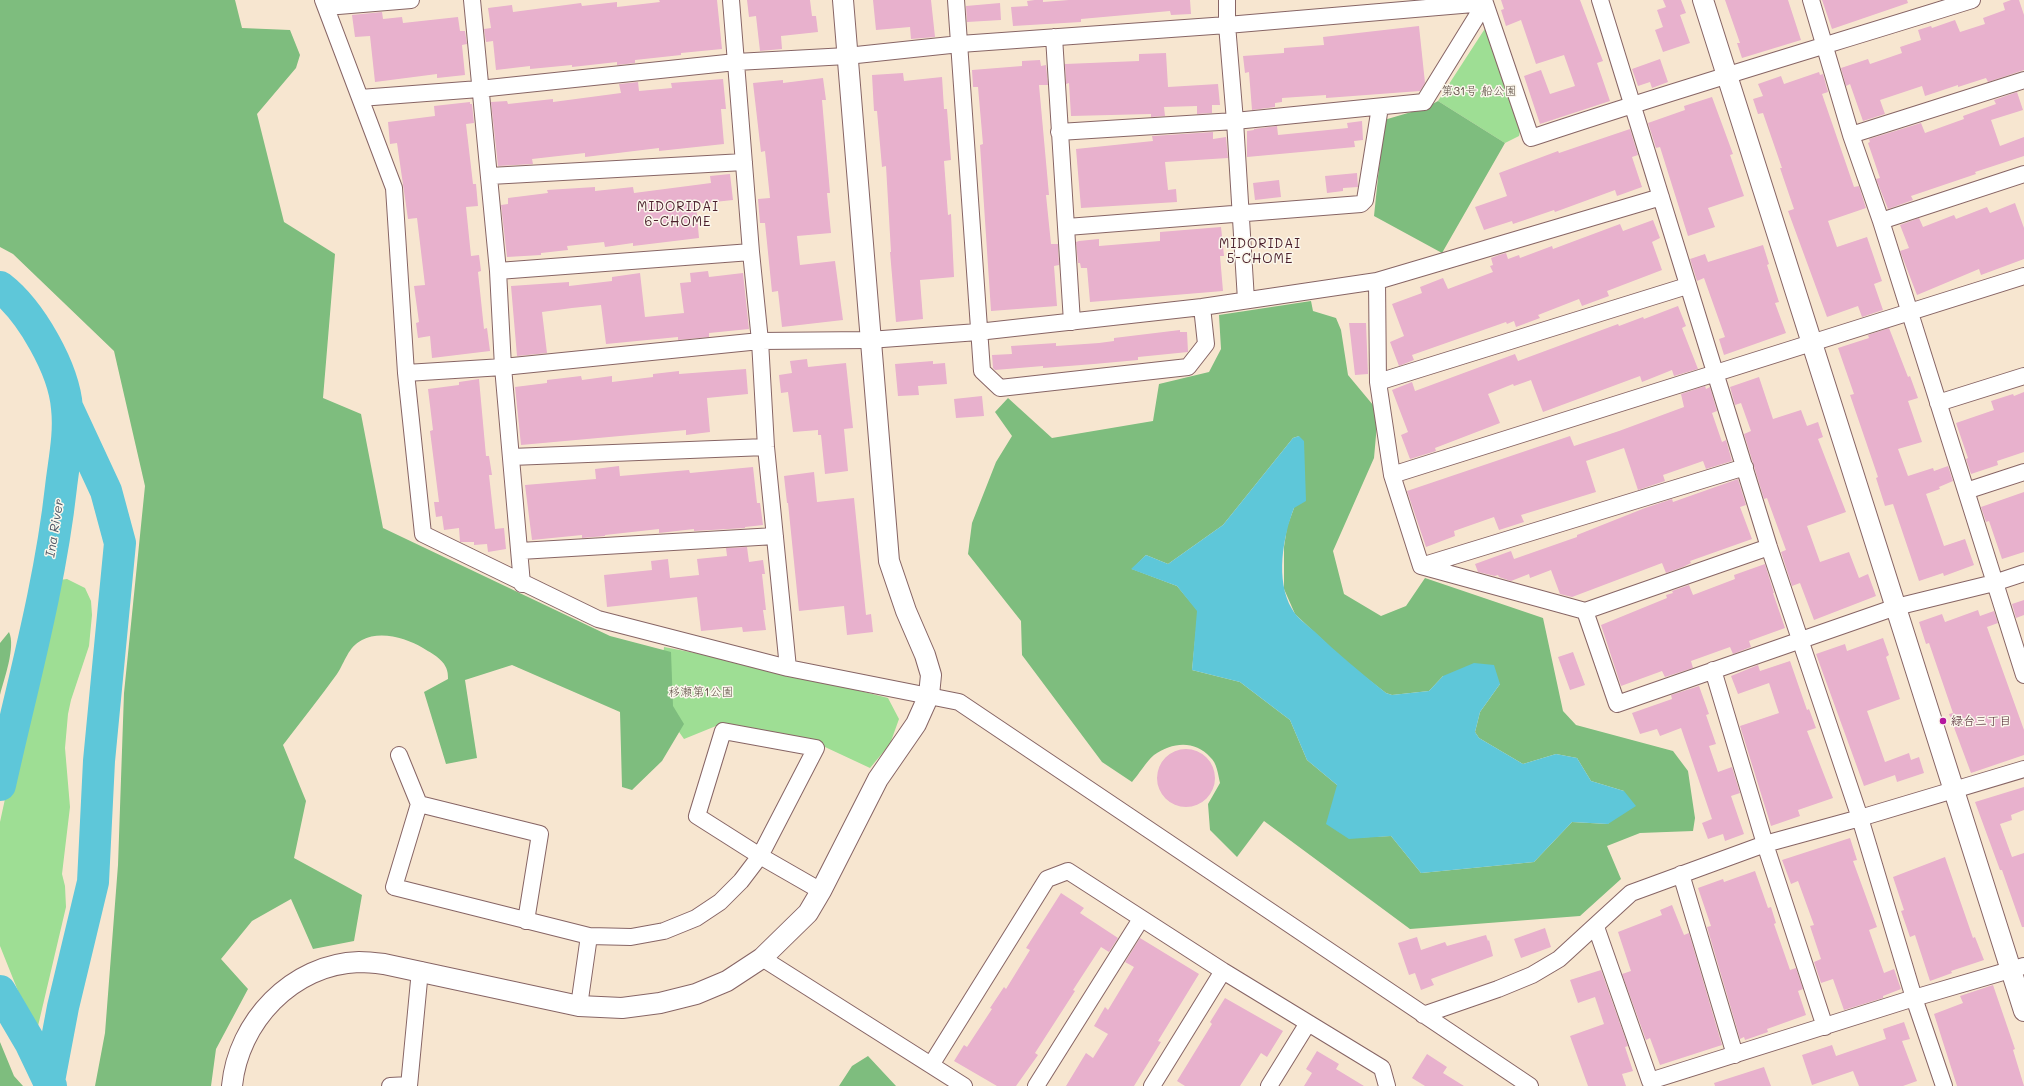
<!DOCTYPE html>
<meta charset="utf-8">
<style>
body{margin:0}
canvas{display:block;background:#f7e6d0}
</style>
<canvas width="2024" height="1086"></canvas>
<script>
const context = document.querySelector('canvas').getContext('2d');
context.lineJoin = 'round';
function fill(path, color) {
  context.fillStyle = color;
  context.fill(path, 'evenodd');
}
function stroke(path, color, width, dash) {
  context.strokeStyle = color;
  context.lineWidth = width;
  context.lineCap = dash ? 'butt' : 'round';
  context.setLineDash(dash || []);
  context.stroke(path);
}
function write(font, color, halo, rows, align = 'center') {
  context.font = font + ' Mali,"Klee One",sans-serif';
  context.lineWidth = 3;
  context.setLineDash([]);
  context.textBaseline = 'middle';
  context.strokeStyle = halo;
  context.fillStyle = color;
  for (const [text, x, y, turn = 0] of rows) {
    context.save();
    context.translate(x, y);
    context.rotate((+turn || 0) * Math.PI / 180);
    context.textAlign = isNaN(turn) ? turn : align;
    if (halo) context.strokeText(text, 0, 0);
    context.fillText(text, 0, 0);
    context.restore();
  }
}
const green = new Path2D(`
 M1486,27l35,99 -2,10 -14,7 -67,-42z
 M67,579l18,9 6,13 1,14 -3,31 -18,54 -3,14 -3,34 5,59 -8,67 3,12 1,21 -28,119 -18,-30 -20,-50v-124l47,-217 13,-25z
 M664,647l94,18 130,33 11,21 -9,25 -20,24 -45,-21 -109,-21 -32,13 -17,-24 -6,-40z`);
const forest = new Path2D(`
 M0,0h235l7,28 48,2 10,25 -4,13 -39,46 27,108 51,32 -12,144 38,16 22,114 227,108 61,16 2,54 11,18 -22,37 -30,29 -10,-3 -2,-75 -108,-47 -47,15 12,78 -31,6 -22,-72 24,-13c1,-17 -12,-23 -25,-31 -16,-10 -43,-18 -61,-8 -14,7 -17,22 -25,34 -17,24 -36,47 -54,71l23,56 -12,57 68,37 -8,46 -41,8 -22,-50 -39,22 -31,38 27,30 -32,60 -5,37h-116l10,-53 13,-168 6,-172 21,-207 -31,-135 -101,-97 -13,-7z
 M1438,101l67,42 -63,110 -68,-37 10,-96 41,-12z
 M1311,301l2,10 23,7 5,12 7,45 25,30 4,19 -3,34 -41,93 11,43 37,22 25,-10 19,-28 118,40 20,93 13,14 97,26 15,20 7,47 -2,13 -53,2 -33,13 14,33 -41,37 -170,13 -146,-108 -27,36 -27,-27 -2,-26 12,-21c-2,-9 -3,-20 -10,-26 -15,-17 -38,-15 -56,-2 -8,7 -15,19 -22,27l-30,-20 -80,-107 -1,-34 -53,-67 4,-31 24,-61 16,-26 -17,-24 13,-14 44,40 101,-17 6,-37 50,-12 12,-23 -2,-34zM1299,436l-5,72 -7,19 -3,20v42l11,25 52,49 39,30 6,2 37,-4 14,-15 57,8 -20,28 -5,20 4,6 44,26 33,-10 21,4 14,23 33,10 -16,33 -36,-2 -38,40 -113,11 -30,-37 -42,2 -12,-53 -30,-25 -17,-40 -50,-38 -48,-12 6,-59 -21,-25 -45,-17 14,-14 22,9 55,-39 70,-87z
 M9,632c7,15 -5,47 -9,63v-52z
 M0,1042l14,34 9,10h-23z
 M868,1056l28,30h-57l13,-20z`);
const water = new Path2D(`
 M1299,436l5,5 2,60 -12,7c-11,29 -19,72 -2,101 5,9 14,15 22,22 23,22 47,42 72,62l6,2 37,-4 14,-15 31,-13 20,2 6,19 -20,28 -5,20 4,6 44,26 33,-10 21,4 14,23 33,10 12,15 -28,18 -36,-2 -38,40 -113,11 -30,-37 -42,3 -23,-15 11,-39 -30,-25 -17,-40 -50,-38 -48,-12 5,-59 -20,-25 -46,-17 15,-14 22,9 55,-39 70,-87z`);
const river = new Path2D(`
 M0,287c31,24 64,82 67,121 3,26 -3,53 -6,79 -11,100 -39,199 -61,298
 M0,991l31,53 20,42
 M49,1081l14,-74 30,-125 6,-121 21,-218 -14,-52 -39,-84`);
const building = new Path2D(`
 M659,0h58l5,49 -41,4v2l-46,5v3l-18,2v-3l-45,5v-2l-42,4v-3l-34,4 -3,-29 -7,1 -2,-13 7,-1 -3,-20 24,-3 1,7 68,-9 1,3 35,-4v5l43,-5z
 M747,0h63l2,16h4l2,16 -37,4 1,13 -22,2 -4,-35 -7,1z
 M873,0h58l4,37 -24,2 -1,-12 -34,3z
 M1035,0h8v2l26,-2h121l1,14 -20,1 -1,-4 -89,8v3l-68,4 -2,-19 17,-1 -1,-5z
 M1501,0h79l23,61 -6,2 13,38 -70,23 -16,-48 17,-6 9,24 25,-8 -11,-31 -28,9 -15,-44 -15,6 -5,-16 3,-1z
 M1663,0h18l5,13 -6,2 10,28 -27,9 -8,-22 8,-3 -6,-17 9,-3z
 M1725,0h63l13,40 -59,18 -5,-15h3z
 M1822,0h85l1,3 -76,26z
 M2011,0h8l5,15v55l-36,12 -2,-4 -28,9v-2l-33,11 -3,-10 -42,14 5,14 -22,7 -13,-37 -4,2 -5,-18 27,-9 2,5 32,-11 -2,-6 21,-7 -3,-10 13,-4 1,2 23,-8 5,12 25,-8 -2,-6 22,-8 -2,-7z
 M1000,3l1,17 -34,2 -1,-16z
 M382,12l1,7 19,-2 1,6 55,-6 2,14h5l2,13 -5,1 3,30 -28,3v-4l-62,8 -5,-46 -15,1 -3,-22z
 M1419,26l6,57 -5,8 -94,7v-3l-44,3v4l-7,1v4l-23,3 -3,-38 -4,1 -2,-17 41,-3v-5l40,-3 -1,-8z
 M1166,53l2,34 50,-3 2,21h-8v8l-15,1v-8l-33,1 1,9 -14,1v-3l-80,2 -2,-33 -3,1 -1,-20 74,-3v-7z
 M1660,59l8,23 -16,6 -2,-6 -12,4 -6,-17z
 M1040,60l1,6 5,-1 2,20h-9l10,110h-3l5,49h7l1,21 -5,1 3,40 -66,5 -11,-166 3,-1 -5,-57h-5l-1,-17 50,-4v-5z
 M1819,72l1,3 3,-1 5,18 -6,2 32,93 5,-1 7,22 -38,13 9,26 30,-10 15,44 -8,3 9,26 -21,7 -4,-11 -31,11 -39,-106 6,-2 -14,-41h2l-19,-55 -5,1 -5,-15 10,-3 -5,-12 23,-8 3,8z
 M903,73l1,8 38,-4 2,32h3l4,51 -7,1 4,54 3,-1 3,63 -34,3 3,39 -27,3 -6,-70h1l-5,-86 -4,1 -5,-56h-3l-2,-36z
 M823,78l3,22h-4l8,93h-3l4,40 -34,3 3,29 35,-4 8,59 -61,7 -4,-36 -6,1 -7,-69h-5l-2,-24 12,-1 -5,-47 -4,1 -8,-69 30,-3v3z
 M723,79l3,30h-5l3,35 -65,7v-3l-74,9v-4l-53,6 1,5 -35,2 -7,-64 16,-1 1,3 45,-5v3l68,-9 -2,-9 19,-2 1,9 33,-3 -1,-5z
 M2017,92l6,18 -32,10 9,26 24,-9v19l-49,16 1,2 -65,22 2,4 -25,9 -12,-30 4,-1 -12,-35 2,-1 -1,-3 52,-16 4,10 39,-14 -1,-3 33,-12 -2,-4z
 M1712,97l21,57 -3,1 14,41 -36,12 7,19 -27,9 -28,-89 -4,1 -8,-25 37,-13 -1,-4z
 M470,102v2h2l2,19 -8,1 7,60h3l2,22 -12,1 5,49 8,-1 2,16 -3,1 6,57 3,-1 3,23 -58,7 -2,-22 -12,2 -2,-15 3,-1 -5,-36 11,-1 -8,-67 -9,1 -11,-76 -7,1 -2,-22 47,-6 -1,-10z
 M1362,121l1,19 -9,1 1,6 -108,10v-26l7,-1v-1l23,-3 1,9 70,-7 -1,-5z
 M1630,129l8,26 -6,2 10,30 -25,9 -2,-6 -60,22 -1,-2 -41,14 -1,-3 -28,9 -9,-23 32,-11 -8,-23 59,-22 1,2z
 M1213,132v7l13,-2 2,21 -63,4 3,28 8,-1 1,13 -96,6 -5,-59 77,-8 -1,-5z
 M1357,173l1,14 -15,1v3l-16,2 -2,-17z
 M730,174l3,26 -37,4 3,34 -66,8v-3l-28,4 -1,-5 -37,4 1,4 -27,3v2l-34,2 -6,-52 7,-1v-6l40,-5 -1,-3 48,-3v4l38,-4 1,6 77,-10 -1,-7z
 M1279,180l2,17 -26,3 -2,-17z
 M2015,203l9,25v31l-43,16 -2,-6 -62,26 -17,-44 9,-3 -9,-23 19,-7 4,9 31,-12 2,4 31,-12 3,6z
 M1653,220l7,18 -8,4 10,28 -55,21 2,5 -27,10 -3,-7 -41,16 2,3 -24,9 -2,-6 -7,3 -1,-2 -94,33 2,5 -15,6 -9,-24 14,-6 -12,-32 30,-11 -2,-6 23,-9 5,11 45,-17 -3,-6 3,-1 -2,-7 8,-3 7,-2 2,6 11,-4 1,3 32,-12 1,3 67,-25 3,7z
 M1221,227l3,29h-4l3,35 -133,11 -3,-34h-6l-1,-5h-2l-2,-21 3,-1 20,-2v7l61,-5v-9z
 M1763,245l6,19 -2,1 12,37 -4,1 11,30 -62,22 -5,-16 6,-2 -21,-59 -7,3 -7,-22 15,-5 3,8z
 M708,271l1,6 34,-4 6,56 -40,4v4l-31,3v-3l-72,7 -5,-39 -29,3 -30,4 5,41 -30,3 -6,-70 58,-4v4l43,-5v-4l28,-4 5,44 39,-4 -4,-30 11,-1 -1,-9z
 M1678,306l8,20 -4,2 16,41 -24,7 -2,-6 -30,12 -2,-6 -97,36 -12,-32 -17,6 -1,-2 -25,10 12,29 -65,25 1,3 -26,8 -9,-24 7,-3 -16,-42 20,-8 3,9 100,-37 3,7 100,-37 1,2 24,-9 1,2z
 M1349,323h17l2,51 -13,1z
 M1889,328l19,49 2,-1 8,22 -10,3 14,41 -24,7 10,27 25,-8 1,3 14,-5 5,15 -14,6 1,2 -14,5 18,52 21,-7 9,26 -30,11 -1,-3 -24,8 -26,-77 -8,2 -9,-28 2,-1 -28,-82 4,-1 -16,-46 31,-10 -1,-3z
 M1180,330v2h7l1,20 -50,5v3l-44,4 -51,4v-2l-48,4 -2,-2 -1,-13 20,-1 -1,-8 45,-3v3l43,-3 15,-2v-3z
 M807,359l1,8 38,-4 7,65 -9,1 4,42 -23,3 -4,-39h-3v-5l-25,2 -5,-40 -7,1 -2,-18 13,-2 -2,-12z
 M933,361v3l12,-1 2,21 -29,2 1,9 -21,1 -3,-32z
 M746,369l2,25 -41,4 3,34 -24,3v-5l-165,15 -6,-58 32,-4v-3l34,-4 1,4 30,-4v6l41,-5v-3l26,-3v3z
 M1759,377l14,42 28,-9 6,16 11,-4 5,15 -5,2 28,73 -39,14 13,36 29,-10 10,26 9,-4 8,22 -62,24 -14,-37 -8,3 -11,-34 5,-2 -19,-52 -3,1 -20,-65 7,-3 -10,-28 -6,2 -5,-18z
 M479,379l7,77h3l3,19h-3l6,54 9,-1 2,21 -18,3 -1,-8 -13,1v-3h-14l-1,-14 -15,2 -2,-14 -6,1 -2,-15h5l-9,-71 3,-1 -5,-41 31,-4v-3z
 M1705,386l1,3 4,-2 7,24 -5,2 10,29 4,-2 6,21 -26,8 -3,-8 -40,14 2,6 -27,9 -14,-42 -38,13 10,31 -75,23 3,7 -25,8 -5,-13 -40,14 1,5 -29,11 -19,-56 163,-55 4,10 45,-15 65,-24 -3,-13z
 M2024,392v60l-27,9 1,4 -27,9 -5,-15 2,-1 -12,-35 38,-13 -3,-9 22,-7 1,2z
 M982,396l2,20 -28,2 -2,-19z
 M619,466l1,10 69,-6 1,3 63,-6 4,36h3l3,22 -18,2v1l-51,3v-2l-35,4v-4l-54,6v1l-23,2v-3l-50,5 -7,-55 71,-6 -1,-10z
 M814,472l3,30 37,-4 12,117 5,-1 2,18 -26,3 -3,-29 -45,5 -11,-108h-1l-3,-27z
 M1738,479l8,26 -6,2 12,32 -62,22 1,2 -8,4 -17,6 -4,-10 -90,34 -12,-3 -9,-24 -21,8 -1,-4 -18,7 -12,-4 -1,-2 -3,1 -17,-4 -3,-8 36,-13 3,8 63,-22v-2l68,-27 27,-9 1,3z
 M2024,492v60l-22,7 -13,-38 -3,1 -5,-15z
 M747,547l2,15 14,-2 2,14h-3l4,36h-3l3,20 -23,2 -1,-5 -41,4 -4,-34 -90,10 -3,-32 48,-5 -1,-9 17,-2 2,19 29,-3 -2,-16 30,-3 -1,-8z
 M1765,564l9,29h-1l12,35 -36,13 2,6 -18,7 -3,-7 -39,14 2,7 -28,9 -3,-6 -41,15 -20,-61 66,-27 -1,-3 7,-2 -1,-2 17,-6 4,10 42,-16 -1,-4z
 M2024,600v15l-8,3 -4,-14z
 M1978,610l2,6 14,-5 4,12 -11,4 37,103v25l-53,18 -22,-59 4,-1 -24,-70 -3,1 -7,-22 23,-8 3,8z
 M1883,638l6,17 -3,2 14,42 -33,12 18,51 24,-9 2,7 8,-3 5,16 -27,9 -2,-7 -31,11 -48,-132 29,-10 2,7z
 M1573,652l12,33 -15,5 -12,-33z
 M1790,661l17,49 2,-1 7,19 -9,3 26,67 -35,12 2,6 -29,10 -31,-100 39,-13 -10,-30 -31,11 -7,-18 27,-11 2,6z
 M1699,686l10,28 -3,1 10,29 -7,2 9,26 14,-5 8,26 -9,3 13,38 -19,7 -2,-7 -15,5 -6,-16 10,-4 -31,-91 -21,8 -3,-7 -17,5 -8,-21 40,-14 -1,-4z
 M1157 778a29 29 0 1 1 58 0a29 29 0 1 1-58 0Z
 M2024,787v23l-13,5 1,5 -12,4 12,33 12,-4v74h-2l-20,-57h-2l-25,-68z
 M1850,838l7,22 -4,1 24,66 -8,3 15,43 10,-4 7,20 -18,7v2l-39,12 -11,-31 -12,4 -7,-21 7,-3 -11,-33 4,-1 -16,-44 -7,3 -9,-24z
 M1945,857l28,81 2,-1 9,23 -33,11 1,2 -22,8 -15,-46 -5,2 -9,-26 3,-1 -11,-33z
 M1755,871l13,37 3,-1 5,16 -2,1 16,46 6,-2 7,21 -5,2 8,24 -39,14 1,3 -23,8 -1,-3 -4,2 -33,-112 4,-1 -13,-38 25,-9 1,3z
 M1061,893l23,15 -4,5 38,25 -9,14 -8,-5 -28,43 2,1 -40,62 3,2 -22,31h-19l-43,-25 10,-16 3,2 25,-38 -2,-1 14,-21 2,2 24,-39 -4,-2z
 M1672,905l12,30 5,-2 33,112 -62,20 -10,-27 -4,2 -24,-66 9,-3 -13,-39 44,-17 -2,-5z
 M1545,928l6,19 -30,11 -7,-19z
 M1486,935l2,6 1,-1 4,16 -62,23 3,6 -13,5 -6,-17 -6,2 -11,-32 19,-6 4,13 24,-8 2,4z
 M1140,938l59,36 -41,67 3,1 -27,44h-68l20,-33 7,5 15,-24 -14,-8 11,-19 3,3 26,-43 -9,-5z
 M1601,970l27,76 -3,1 8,24 -11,3 4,12h-38l-18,-50 34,-12 -9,-27 -17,6 -8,-23z
 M1993,985l22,64 -2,1 11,36h-67l-23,-72 29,-11 -3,-7z
 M1225,998l58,33 -16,26 -6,-4 -21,33h-55l-8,-5 35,-57 -2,-2z
 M1904,1022l6,17 -8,2 15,40 -14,5h-44l-6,-15 -41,14 -10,-30 30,-10 4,11 50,-17 -3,-10z
 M1317,1051l22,13 -3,5 28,17h-60l8,-13 -6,-4z
 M1427,1054l20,13 -4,6 21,13h-39l-13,-8z
 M1764,1067l7,19h-56l-1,-3z`);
const minor = new Path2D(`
 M323,0l71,188 12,185
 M472,0l26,271 5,96 19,217
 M731,0l20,252 9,89 6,106 22,221
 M956,0l26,371 18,17 188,-21 18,-23 -4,-37
 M1227,0v25l8,96 11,179
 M1600,0l169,547 91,271 54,180 30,88
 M1811,0l40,135 30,86 143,454
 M326,7l85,-7
 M1054,37l18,285
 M360,98l119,-9 257,-27 111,-6 113,-12 267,-19 258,-22 46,135c146,-49 294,-92 441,-138
 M1059,132l176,-11 189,-19 61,-99 -1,-3
 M1851,135l173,-55
 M490,176l254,-14
 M1881,221l143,-47
 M1067,227l294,-23 4,-4 15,-93
 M498,271l253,-19
 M1377,281l284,-84
 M1378,382l309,-96
 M1938,403l86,-27
 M511,457l255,-10
 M1392,475l632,-199
 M1966,491l58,-19
 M520,551l255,-15
 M1421,566l324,-99
 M1585,611l184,-64
 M1713,670l52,174 60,183
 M399,755l20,49 -25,83 195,49 42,1 33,-6 32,-13 24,-16 21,-21 19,-25 56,-108 -93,-17 -26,85 63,40 61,35
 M419,804l121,30 -14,87
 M1681,874l54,181
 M1596,927l54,154 264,-83 110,-32
 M762,958l202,128
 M579,1006l10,-70
 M1423,1015l75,-26 34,-14 27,-16 72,-66 134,-49 95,-26 164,-49
 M931,1065l116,-186 21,-8 155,100 159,97 5,18
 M390,1086l19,-1
 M409,1086l11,-116
 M1036,1086l105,-167
 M1152,1086l71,-115
 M1269,1086l39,-63
 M1530,1086l-571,-384 -171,-34 -190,-49 -175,-85 -17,-161 97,-6 257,-26 109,-1 109,-8 224,-25 175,-26 1,101 14,93 29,91 164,45 32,93 279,-97 98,-24 30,-10`);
const tertiary = new Path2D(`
 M1703,0l321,1011
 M232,1086c6,-64 60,-122 127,-124 8,0 17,1 25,2l195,42 43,2 38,-5 36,-9 31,-13 35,-23 46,-45 13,-22 57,-112 38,-55 13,-29 2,-20 -6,-20 -19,-44 -17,-50 -46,-561`);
const markers = [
 [1943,721,4,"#b5179e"]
];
const parkNames = [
 ["第31号 船公園",1479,91],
 ["移瀬第1公園",701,692]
];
const poiNames = [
 ["緑台三丁目",1951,721]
];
const neighbourhoodNames = [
 ["MIDORIDAI",678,207],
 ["6-CHOME",678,222],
 ["MIDORIDAI",1260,244],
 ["5-CHOME",1260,259]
];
const waterNames = [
 ["Ina River",55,528,-81]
];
fill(green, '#9ede94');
fill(forest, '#7ebd7e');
fill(water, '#5ec7d9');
stroke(river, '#5ec7d9', 32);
fill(building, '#e8b1cd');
stroke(minor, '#876565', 18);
stroke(tertiary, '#876565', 22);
stroke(minor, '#fff', 16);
stroke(tertiary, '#fff', 20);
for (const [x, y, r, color] of markers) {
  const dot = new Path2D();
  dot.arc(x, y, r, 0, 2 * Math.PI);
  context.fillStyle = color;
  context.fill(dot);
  stroke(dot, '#fbf7ec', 1.5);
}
write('12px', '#5f4f45', '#fbf7ec', parkNames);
write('12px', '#4a1f2b', '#fbf7ec', poiNames, 'left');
context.letterSpacing = '1px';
write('13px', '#4a1f2b', '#fbf7ec', neighbourhoodNames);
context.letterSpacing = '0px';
write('italic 13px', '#515a68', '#fbf7ec', waterNames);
</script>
